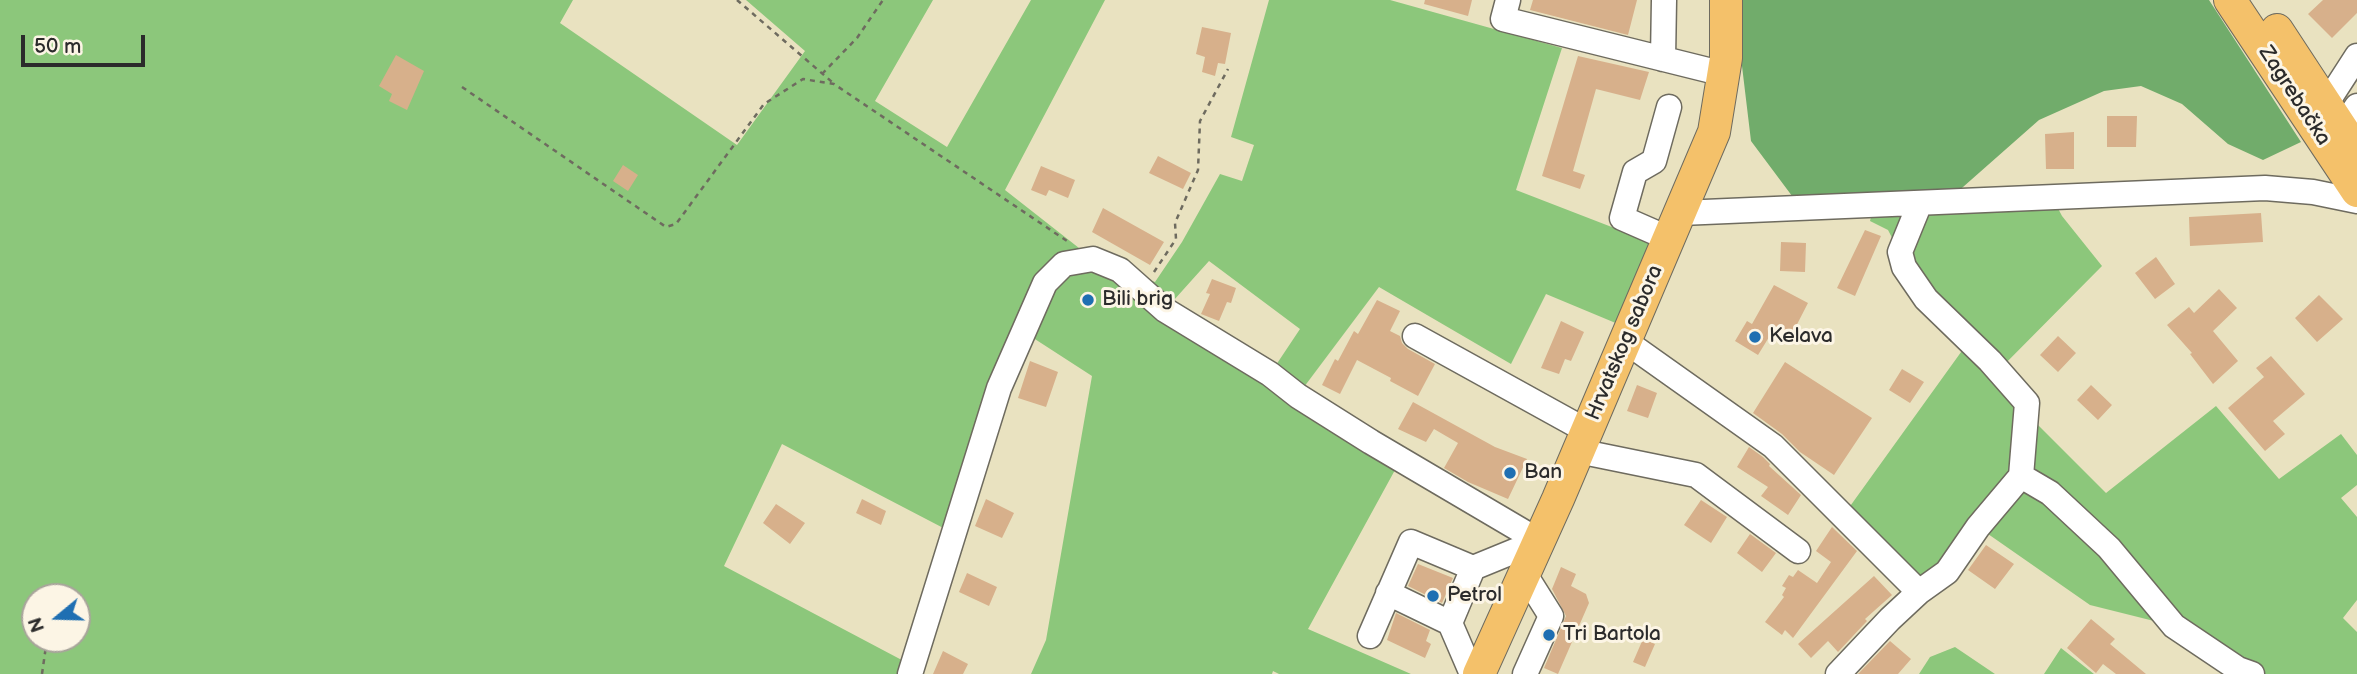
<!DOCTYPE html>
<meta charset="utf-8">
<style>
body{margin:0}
#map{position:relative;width:2357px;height:674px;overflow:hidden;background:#e9e2c0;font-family:"Balsamiq Sans",sans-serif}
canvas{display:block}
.north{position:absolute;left:21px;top:583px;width:70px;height:70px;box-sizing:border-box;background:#fcf5e5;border:2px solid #a8a49b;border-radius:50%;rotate:251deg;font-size:19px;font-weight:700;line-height:28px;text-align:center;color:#2b2b2b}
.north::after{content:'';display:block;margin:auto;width:24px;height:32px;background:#1f6fb2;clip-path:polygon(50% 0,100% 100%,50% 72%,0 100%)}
.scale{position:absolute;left:21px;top:35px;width:124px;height:32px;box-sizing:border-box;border:4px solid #2b2b2b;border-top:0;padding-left:9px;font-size:21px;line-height:24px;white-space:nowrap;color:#2b2b2b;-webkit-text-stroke:5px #fcf5e5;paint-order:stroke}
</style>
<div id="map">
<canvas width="2357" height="674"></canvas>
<div class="north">N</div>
<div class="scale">50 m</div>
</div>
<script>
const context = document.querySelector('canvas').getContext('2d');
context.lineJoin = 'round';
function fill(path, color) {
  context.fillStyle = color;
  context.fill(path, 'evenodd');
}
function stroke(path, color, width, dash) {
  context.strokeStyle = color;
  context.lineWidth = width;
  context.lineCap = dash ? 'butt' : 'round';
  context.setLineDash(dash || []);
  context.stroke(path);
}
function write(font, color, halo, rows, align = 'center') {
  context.font = font + ' "Balsamiq Sans",sans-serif';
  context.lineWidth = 6;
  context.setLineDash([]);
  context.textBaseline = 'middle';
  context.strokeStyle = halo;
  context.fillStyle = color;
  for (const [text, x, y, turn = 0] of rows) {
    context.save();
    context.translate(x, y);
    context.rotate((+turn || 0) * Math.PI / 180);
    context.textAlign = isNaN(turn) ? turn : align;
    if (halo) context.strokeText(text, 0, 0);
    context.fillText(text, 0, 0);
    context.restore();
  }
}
const green = new Path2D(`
 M0,0h573l-13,23 177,122 68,-94 -59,-51h187l-58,101 72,46 84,-147h74l-100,190 88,69 62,23 27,-40 38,-68 22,7 12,-36 -23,-8 38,-137h121l172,48 -46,142 150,58 -36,81 -84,-35 -35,70 -132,-77 -81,108 103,64 -93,170 103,45h-132l-6,-3 -1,3h-241l15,-34 46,-264 -68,-44 -73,200 -169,-88 -58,122 191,101 -2,7h-913zM1209,261l91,68 -30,45 -105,-64zM35,597h42v42h-42z
 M2052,197l10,19 40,50 -111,112 115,115 110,-87 63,73 62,-45 16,21v30l-16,13 16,19v83l-14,18 14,14v42h-105l-78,-48 -84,-21 -112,-78 -59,65 -76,-76 126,-175 -51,-53 -30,-58 -18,-9 4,-16z
 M1955,647l40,27h-76l11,-17z
 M2061,648l33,26h-50z`);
const forest = new Path2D(`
 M1743,0h466l92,142 -38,18 -35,-16 -46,-40 -41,-18 -37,5 -65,29 -93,82 -145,6 -50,-67 -9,-75z`);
const building = new Path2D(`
 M1425,0h47l-4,16 -44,-12z
 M1533,0h104l-9,35 -98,-25z
 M2323,0h34v13l-25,25 -24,-24z
 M1202,27l29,6 -6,31 -7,-1 -3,13 -13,-4 3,-15 -9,-3z
 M396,55l28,16 -17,39 -18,-9 3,-7 -13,-8z
 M1578,56l71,16 -9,28 -44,-11 -23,82 12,4 -5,14 -38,-13z
 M2107,116h30l-1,31h-29z
 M2074,132v37h-28l-1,-35z
 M1158,156l33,17 -8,16 -34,-16z
 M623,165l15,10 -10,16 -15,-10z
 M1041,166l34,14 -7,18 -19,-8 -3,6 -15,-6z
 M1103,208l61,34 -14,23 -58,-33z
 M2261,213l2,29 -73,4 -1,-29z
 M1865,230l16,6 -26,60 -18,-8z
 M1781,242l25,1 -1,29 -25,-1z
 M2156,257l19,27 -20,15 -20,-26z
 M1212,279l24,9 -5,15 -4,-1 -8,19 -18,-7 9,-20 -4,-1z
 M1774,285l34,18 -18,35 -16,-9 -16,26 -23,-14 12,-20 5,3z
 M2219,289l18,19 -24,23 25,30 -25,23 -23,-30 2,-1 -25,-28 22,-18 5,6z
 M2319,295l24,24 -26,23 -22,-24z
 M1377,300l23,11 -10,20 10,5 2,7 6,6 27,15 -17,32 -28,-15 1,-3 -34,-18 -17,34 -18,-9 13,-26 3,2 16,-30 4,3z
 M1561,321l23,11 -13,29 -6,-2 -6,15 -18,-6z
 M2058,336l18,17 -18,19 -18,-17z
 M2271,356l34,38 -32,27 12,13 -20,17 -37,-43 36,-31 -8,-9z
 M1030,361l28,11 -12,35 -28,-9z
 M1785,362l87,56 -38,57 -34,-23 -18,-18 -29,-21z
 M1902,369l22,13 -14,21 -21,-13z
 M1637,385l20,8 -9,25 -21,-7z
 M2091,385l21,20 -14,15 -21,-20z
 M1413,402l82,45 32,12 -19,40 -40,-17 -24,-14 14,-25 -24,-14 -8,13 -28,-13z
 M1749,447l14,10 7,7 -1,2 32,29 -13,20 -27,-19 7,-9 -31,-20z
 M862,499l24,12 -5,14 -25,-12z
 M986,499l28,14 -12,25 -27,-12z
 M1701,500l26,17 -16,26 -27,-18z
 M776,504l29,19 -15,21 -27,-21z
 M1832,527l25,24 -64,87 -8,-8 -3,5 -17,-13 19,-25 -2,-2 4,-7 -4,-2 7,-11 4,2 5,-7 19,13 14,-21 -15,-11z
 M1750,534l26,19 -14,19 -25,-19z
 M1986,545l28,19 -19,25 -27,-19z
 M1418,564l35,14 -11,25 -34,-17z
 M1561,567l15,7 -5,12 15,8 3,9 -31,71 -14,-6 22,-52 -14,-27z
 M967,573l30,14 -8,19 -30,-14z
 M1874,576l18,19 -27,24 2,2 -29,31 -10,-11 -17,17 -13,-14z
 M1396,613l34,17 -4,11 5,3 -6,14 -38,-18z
 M2091,619l24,20 -5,5 36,30h-30l-13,-10 -7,9 -29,-25z
 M1643,639l12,5 -10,23 -12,-5z
 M1890,641l21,18 -13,15h-40z
 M943,651l25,13 -5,10h-30z`);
const path = new Path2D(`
 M737,0l95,82
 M822,74l35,-36 26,-38
 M462,87l204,140 10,-3 88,-120 39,-25 31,5 233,157
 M1154,272l22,-33 -1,-16 23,-53 2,-49 28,-52
 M42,674l5,-35`);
const minor = new Path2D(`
 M1508,0l-5,19 221,55
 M1663,59l1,-59
 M2326,104l31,-48
 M1669,107l-15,54 -19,11 -13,46 48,21
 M2342,128l15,-22
 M1920,203l-20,49 4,15 22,32 64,62 37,42 -6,73
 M1681,213l584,-25 48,4 44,9
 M1415,336l172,95
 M1625,341l148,105 146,146 28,-20 31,-45 43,-51 29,17 59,55 65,78 64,43 14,5
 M1578,451l118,24 102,76
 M1524,573l27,43 -26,58
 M1388,593l62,30
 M1370,636l41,-94 62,26
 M910,674l89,-286 46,-105 19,-19 29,-5 27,11 45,40 105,64 28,22 73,46 168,99
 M1472,674l-22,-51 23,-55 66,-27
 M1838,674l52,-55 29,-27`);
const major = new Path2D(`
 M2230,0l127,191
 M2277,30l80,122
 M1479,674l79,-175 156,-367 12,-74v-58`);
const markers = [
 [1088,300,7,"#1f6fb2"],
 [1755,337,7,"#1f6fb2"],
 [1510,473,7,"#1f6fb2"],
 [1433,596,7,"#1f6fb2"],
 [1549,635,7,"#1f6fb2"]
];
const streetNames = [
 ["Zagrebačka",2294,96,57],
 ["Hrvatskog sabora",1625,343,-67]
];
const poiNames = [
 ["Bili brig",1102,300],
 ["Kelava",1769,337],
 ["Ban",1524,473],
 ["Petrol",1447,596],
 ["Tri Bartola",1563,635]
];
fill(green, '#8cc77b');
fill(forest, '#71ac6b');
fill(building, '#d7b08b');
stroke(minor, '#6e6b5f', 27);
stroke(major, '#6e6b5f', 34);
stroke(path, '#6e6b5f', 2.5, [5, 5]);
stroke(minor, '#fff', 24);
stroke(major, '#f4c16a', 32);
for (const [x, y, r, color] of markers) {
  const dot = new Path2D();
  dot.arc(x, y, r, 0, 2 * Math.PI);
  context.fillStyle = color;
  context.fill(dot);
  stroke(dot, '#fcf5e5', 2.5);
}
write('21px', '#2b2b2b', '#fcf5e5', streetNames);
write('21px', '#2b2b2b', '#fcf5e5', poiNames, 'left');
</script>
